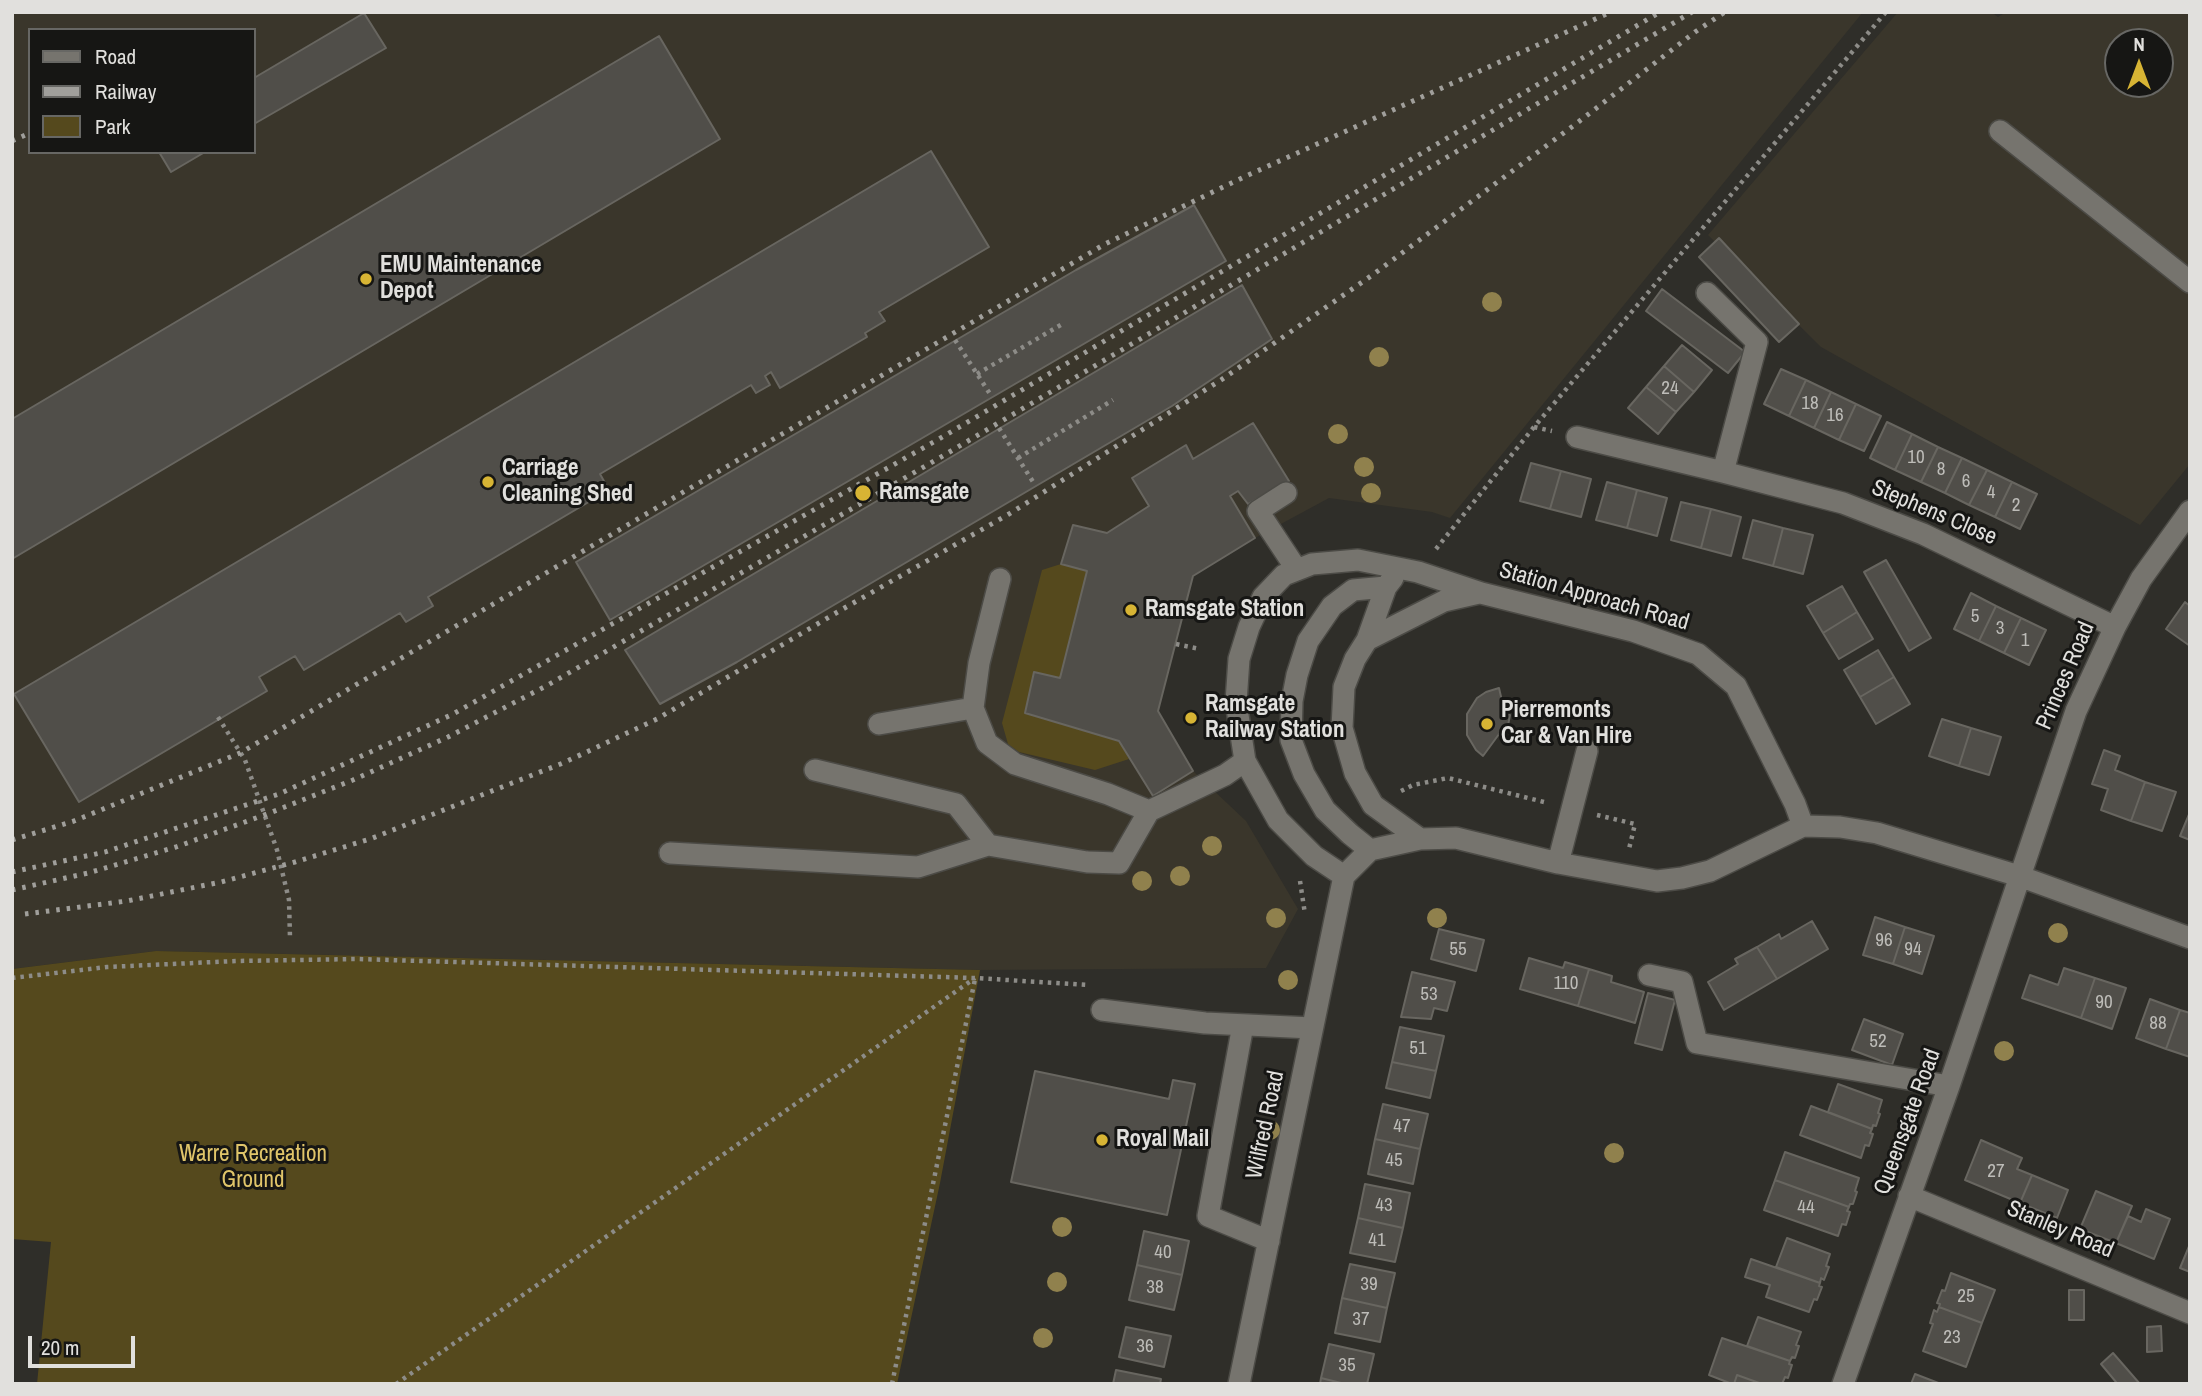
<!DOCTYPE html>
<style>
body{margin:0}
#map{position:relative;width:2202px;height:1396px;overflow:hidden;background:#2f2e29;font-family:"Archivo Narrow",sans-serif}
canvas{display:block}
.frame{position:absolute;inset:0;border:14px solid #e1e0dd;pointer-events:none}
.legend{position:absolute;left:28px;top:28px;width:228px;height:126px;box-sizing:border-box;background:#161614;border:2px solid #676764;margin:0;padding:9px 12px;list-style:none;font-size:21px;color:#e1e0dd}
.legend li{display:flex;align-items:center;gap:14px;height:35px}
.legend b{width:35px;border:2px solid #676764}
.north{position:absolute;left:2104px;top:28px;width:70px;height:70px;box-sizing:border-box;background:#161614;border:2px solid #676764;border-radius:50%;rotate:0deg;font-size:19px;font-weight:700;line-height:28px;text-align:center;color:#e1e0dd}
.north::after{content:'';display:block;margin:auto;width:24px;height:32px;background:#d7b434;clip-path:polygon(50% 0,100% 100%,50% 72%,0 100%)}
.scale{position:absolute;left:28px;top:1336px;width:107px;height:32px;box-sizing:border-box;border:4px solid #e1e0dd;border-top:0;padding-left:9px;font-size:21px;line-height:24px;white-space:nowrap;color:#e1e0dd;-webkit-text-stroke:5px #161614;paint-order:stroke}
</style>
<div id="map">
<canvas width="2202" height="1396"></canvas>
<div class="frame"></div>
<ul class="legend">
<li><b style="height:9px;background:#76746e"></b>Road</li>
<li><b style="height:9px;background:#a09f9b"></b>Railway</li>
<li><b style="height:19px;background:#55491d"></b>Park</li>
</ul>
<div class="north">N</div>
<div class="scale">20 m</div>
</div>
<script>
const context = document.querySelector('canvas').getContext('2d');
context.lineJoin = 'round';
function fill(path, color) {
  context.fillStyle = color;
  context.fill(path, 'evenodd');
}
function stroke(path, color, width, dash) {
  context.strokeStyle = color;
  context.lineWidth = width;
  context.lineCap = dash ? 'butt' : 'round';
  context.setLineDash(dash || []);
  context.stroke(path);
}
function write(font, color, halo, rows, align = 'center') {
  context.font = font + ' "Archivo Narrow",sans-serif';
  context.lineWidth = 6;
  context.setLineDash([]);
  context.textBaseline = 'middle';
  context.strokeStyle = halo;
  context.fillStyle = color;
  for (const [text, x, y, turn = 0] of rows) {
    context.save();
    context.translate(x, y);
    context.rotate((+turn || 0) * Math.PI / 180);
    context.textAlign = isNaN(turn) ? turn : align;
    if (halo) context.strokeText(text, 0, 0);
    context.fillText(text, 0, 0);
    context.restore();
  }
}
const built = new Path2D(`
 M12,12h1851l-413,506 -18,-6 -103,-14 -74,40 -62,38 -35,135 35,60 53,50 52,88 -32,59 -286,2 -824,-19 -144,18zM30,30h224v122h-224z
 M1898,12h93l7,5 8,-5h184v452l-50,61 -319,-178 -113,-112zM2118,42h42v42h-42z`);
const green = new Path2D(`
 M1061,564l26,7 -27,107 -26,-6 -9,41 94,28 10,18 -34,11 -76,-18 -11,-8 -6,-21 40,-153z
 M156,951l824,19 -40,213 -43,201h-860l14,-142 -39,-3v-270z`);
const building = new Path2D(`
 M364,13l22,35 -132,76v-46z
 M659,36l61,103 -708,420v-140z
 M931,151l58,96 -110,65 6,9 -20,12 2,4 -87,51 -9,-16 -6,4 5,9 -14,8 -5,-8 -151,89 9,16 -181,107 5,9 -27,16 -6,-9 -96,57 -9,-14 -36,21 8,14 -188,111 -65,-108z
 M159,152h46l-34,20z
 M1194,205l32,56 -616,359 -34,-58 500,-292z
 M1719,238l80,86 -20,18 -80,-85z
 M1242,285l30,54 -100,67 -435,256 -77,42 -35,-54z
 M1662,289l83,63 -17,21 -82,-62z
 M1682,345l30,25 -18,22 -30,-26z
 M1664,366l30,26 -18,20 -30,-25z
 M1781,369l25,11 -17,36 -25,-12z
 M1806,380l25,12 -17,36 -25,-12z
 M1646,387l30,25 -18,22 -30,-26z
 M1831,392l25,12 -17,36 -25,-12z
 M1856,404l25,12 -17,35 -25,-11z
 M1887,422l25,12 -17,36 -25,-12z
 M1253,423l36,58 -41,23 -10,-13 -8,5 25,42 -62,38 -35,135 35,60 -40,25 -34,-55 -94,-28 9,-41 26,6 27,-107 -26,-7 12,-39 34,8 42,-27 -17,-28 54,-33 7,14z
 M1912,434l26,13 -17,35 -26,-12z
 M1938,447l24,11 -17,35 -24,-11z
 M1962,458l25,12 -18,35 -24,-12z
 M1531,463l30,8 -11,38 -30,-8z
 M1987,470l25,12 -17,35 -26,-12z
 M1561,471l30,8 -10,38 -31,-8z
 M1607,482l30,8 -10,38 -31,-8z
 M2012,482l25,12 -17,35 -25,-12z
 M1637,490l30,8 -10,38 -30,-8z
 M1681,502l30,7 -10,39 -30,-8z
 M1711,509l30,8 -10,39 -30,-8z
 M1753,520l30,8 -10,38 -30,-8z
 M1783,528l30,7 -10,39 -30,-8z
 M1886,560l45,78 -22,13 -45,-79z
 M1842,586l15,26 -34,21 -16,-27z
 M1971,593l25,13 -17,35 -25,-12z
 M2185,602l5,4v40l-24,-17z
 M1996,606l25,12 -17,35 -25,-12z
 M1857,612l16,27 -34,20 -16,-26z
 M2021,618l25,12 -17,35 -25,-12z
 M1878,650l16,27 -34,20 -16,-27z
 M1894,677l16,27 -34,20 -16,-27z
 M1499,688l6,26 5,1 -3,16 -5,-1 -19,26 -7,-6 -9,-15v-21l10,-16 9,-6z
 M1942,719l29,9 -12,38 -30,-10z
 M1971,728l30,9 -12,38 -30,-9z
 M2104,750l16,6 -5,14 30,12 -14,39 -30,-11 7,-21 -16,-5z
 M2145,782l31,10 -14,39 -31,-10z
 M2190,812v28l-10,-4z
 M1875,917l30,10 -12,37 -30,-9z
 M1812,921l16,28 -51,30 -20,-32 22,-13 2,5z
 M1905,927l29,9 -12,38 -29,-10z
 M1439,929l45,11 -8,31 -45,-12z
 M1757,947l20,32 -53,31 -16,-28 30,-18 -3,-5z
 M1529,958l34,10 2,-6 24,7 -11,37 -58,-17z
 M2064,968l31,10 -14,40 -59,-20 8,-23 28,10z
 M1589,969l23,7 -1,6 33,10 -9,31 -57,-17z
 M1412,972l43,10 -8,29 -13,-3 -3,11 -30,-2z
 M2095,978l31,10 -14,41 -31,-11z
 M1648,993l27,7 -13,50 -27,-7z
 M2150,999l30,11 -14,39 -30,-11z
 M2180,1010l10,3v44l-24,-8z
 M1864,1019l39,15 -11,31 -40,-15z
 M1400,1027l44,9 -8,35 -44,-9z
 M1392,1062l44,9 -6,27 -44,-10z
 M1035,1071l134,28 4,-19 22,4 -28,131 -156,-33z
 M1838,1084l44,16 -4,13 2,1 -4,12 -3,-1 -1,4 -44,-17z
 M1383,1104l45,10 -8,35 -45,-10z
 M1811,1106l61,23 -2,4 3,1 -4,12 -4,-1 -4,13 -61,-23z
 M1375,1139l45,10 -7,35 -45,-10z
 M1981,1140l41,18 -5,11 15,6 -12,28 -55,-23z
 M1785,1152l74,26 -4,13 2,1 -4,12h-3l-1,3 -74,-27z
 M2032,1175l36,15 -11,28 -37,-15z
 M1775,1180l74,27 -2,4 3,1 -4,13 -4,-1 -4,12 -74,-26z
 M1365,1184l45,9 -7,35 -45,-10z
 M2096,1191l36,15 -16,37 -36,-14z
 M2146,1209l24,10 -16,40 -38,-16 12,-27 13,6z
 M1358,1218l45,10 -8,34 -45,-9z
 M1144,1231l45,10 -7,34 -45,-10z
 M1787,1238l43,16 -4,12 3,1 -5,13 -3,-2 -1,5 -44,-16z
 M2190,1244v28l-10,-4z
 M1751,1259l69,24 -1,3 3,1 -5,13 -3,-1 -5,13 -43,-15 4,-12 -25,-8z
 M1350,1264l45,9 -8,35 -45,-10z
 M1137,1265l45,10 -8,35 -45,-10z
 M1951,1273l44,17 -13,33 -43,-16 1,-3 -3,-1 5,-13 3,1z
 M2069,1290h15v30h-15z
 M1342,1298l45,10 -7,34 -45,-9z
 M1939,1307l43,16 -16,44 -43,-16 10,-27 -3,-1 4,-13 3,2z
 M1758,1317l43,15 -5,13 3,1 -4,12 -3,-1 -2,4 -43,-15z
 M2161,1326l1,25 -15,1v-25z
 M1126,1327l45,9 -7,31 -45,-10z
 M1722,1338l68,23 -1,3 3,1 -4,13 -3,-1 -3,7h-20l-25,-9 -3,9h-2l-23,-9z
 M1329,1344l45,10 -7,30h-22l-24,-6z
 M2113,1353l27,31h-26l2,-2 -15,-18z
 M1116,1370l45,9 -1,5h-47z
 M1915,1374l26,10h-30z
 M1737,1375l25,9h-28z
 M1321,1378l24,6h-25z`);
const path = new Path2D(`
 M955,340l37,57
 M977,374l87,-51
 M1534,427l18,4
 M999,428l36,57
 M1018,458l95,-58
 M1436,549l98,-122 352,-415
 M1176,644l24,5
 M218,717l27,43 32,90 12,50 1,38
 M1401,791l12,-6 35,-7 96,24
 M1597,815l38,9 -6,25
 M1300,881l5,33
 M12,978l95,-11 129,-6 121,-2 618,19 113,7
 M396,1384l579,-406
 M892,1384l83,-405`);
const minor = new Path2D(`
 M2000,131l190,151
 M1707,293l50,49 -34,130
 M1577,437l146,35 120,31 80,31 192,93
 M1286,493l-28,18 39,59
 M1000,579l-21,84 -6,45 14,35 28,21 93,30 41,17 76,-36 20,-14
 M1367,640l19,-53 7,-9
 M879,724l94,-16
 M815,770l141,34 32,41
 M1420,839l-47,-34 -18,-32 -13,-45 2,-41 11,-28 12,-19 77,-39 35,-8
 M1370,850l-20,-16 -25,-24 -21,-36 -13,-34 1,-39 5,-26 11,-34 24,-35 21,-16 33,-3
 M670,853l248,14 70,-22 99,17 32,1 30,-52
 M1558,863l29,-112
 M1344,876l-30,-20 -36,-36 -33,-59 -9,-59 3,-43 10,-32 14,-30 21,-22 28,-11 46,-4 60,12 63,21 152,38 65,23 38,32 59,118 8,22
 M1344,876l26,-26 50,-11 36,-1 102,25 99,18 25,-3 28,-7 93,-45 37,1 37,6 142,43 171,62
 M1649,975l33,7 15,61 252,43
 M1102,1010l103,13 107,5
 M1243,1025l-35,191 61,25
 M1909,1196l281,117
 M1239,1384l105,-508
 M1843,1384l106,-298 127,-375 39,-84 26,-48 49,-68`);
const rail = new Path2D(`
 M12,141l18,-8
 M12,840l62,-19 166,-68 865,-509 141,-68 365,-164
 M12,872l93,-20 174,-58 174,-80 486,-275 721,-427
 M12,890l76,-17 88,-26 91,-33 86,-34 95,-43 100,-52 398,-231 746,-442
 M25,914l102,-13 94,-19 74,-20 75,-23 193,-76 94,-44 184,-109 168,-96 212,-134 150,-104 206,-153 118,-91 30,-20`);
const trees = [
 [1492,302],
 [1379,357],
 [1338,434],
 [1364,467],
 [1371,493],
 [1212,846],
 [1180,876],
 [1142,881],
 [1276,918],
 [1437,918],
 [2058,933],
 [1288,980],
 [2004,1051],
 [1270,1130],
 [1614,1153],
 [1062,1227],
 [1057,1282],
 [1043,1338]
];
const markers = [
 [366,279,7,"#d7b434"],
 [488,482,7,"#d7b434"],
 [863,493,9,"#d7b434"],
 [1131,610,7,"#d7b434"],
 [1191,718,7,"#d7b434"],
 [1487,724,7,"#d7b434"],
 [1102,1140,7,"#d7b434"]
];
const numberNames = [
 ["24",1670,389],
 ["18",1810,404],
 ["16",1835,416],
 ["10",1916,458],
 ["8",1941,470],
 ["6",1966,482],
 ["4",1991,493],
 ["2",2016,506],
 ["5",1975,617],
 ["3",2000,629],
 ["1",2025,641],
 ["96",1884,941],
 ["55",1458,950],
 ["94",1913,950],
 ["110",1566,984],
 ["53",1429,995],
 ["90",2104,1003],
 ["88",2158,1024],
 ["52",1878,1042],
 ["51",1418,1049],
 ["47",1402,1127],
 ["45",1394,1161],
 ["27",1996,1172],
 ["43",1384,1206],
 ["44",1806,1208],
 ["41",1377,1241],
 ["40",1163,1253],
 ["39",1369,1285],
 ["38",1155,1288],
 ["25",1966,1297],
 ["37",1361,1320],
 ["23",1952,1338],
 ["36",1145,1347],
 ["35",1347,1366]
];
const poiNames = [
 ["EMU Maintenance",380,266],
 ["Depot",380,292],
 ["Carriage",502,469],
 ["Cleaning Shed",502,495],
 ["Ramsgate",879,493],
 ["Ramsgate Station",1145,610],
 ["Ramsgate",1205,705],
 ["Railway Station",1205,731],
 ["Pierremonts",1501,711],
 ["Car & Van Hire",1501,737],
 ["Royal Mail",1116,1140]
];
const streetNames = [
 ["Stephens Close",1934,513,23],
 ["Station Approach Road",1594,597,16],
 ["Princes Road",2066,676,-67],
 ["Queensgate Road",1908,1122,-70],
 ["Wilfred Road",1266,1125,-78],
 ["Stanley Road",2060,1230,23]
];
const parkNames = [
 ["Warre Recreation",253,1155],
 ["Ground",253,1181]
];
fill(built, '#3a362b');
fill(green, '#55491d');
fill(building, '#504e49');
stroke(building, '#686660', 2);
stroke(minor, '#4c4b46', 24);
stroke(path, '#8d8c88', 4.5, [3.5, 5]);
stroke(minor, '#76746e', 21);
stroke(rail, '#a09f9b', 5, [3.5, 7]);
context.fillStyle = '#90814d';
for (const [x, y] of trees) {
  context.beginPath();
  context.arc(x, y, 10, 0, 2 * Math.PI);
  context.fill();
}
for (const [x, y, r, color] of markers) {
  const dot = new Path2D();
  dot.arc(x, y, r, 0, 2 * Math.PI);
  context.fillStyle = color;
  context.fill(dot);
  stroke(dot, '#161614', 2.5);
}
write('19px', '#bdbcb8', null, numberNames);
write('bold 23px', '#e1e0dd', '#161614', poiNames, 'left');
write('23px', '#e1e0dd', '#161614', streetNames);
write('23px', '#e0c56a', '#161614', parkNames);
</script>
